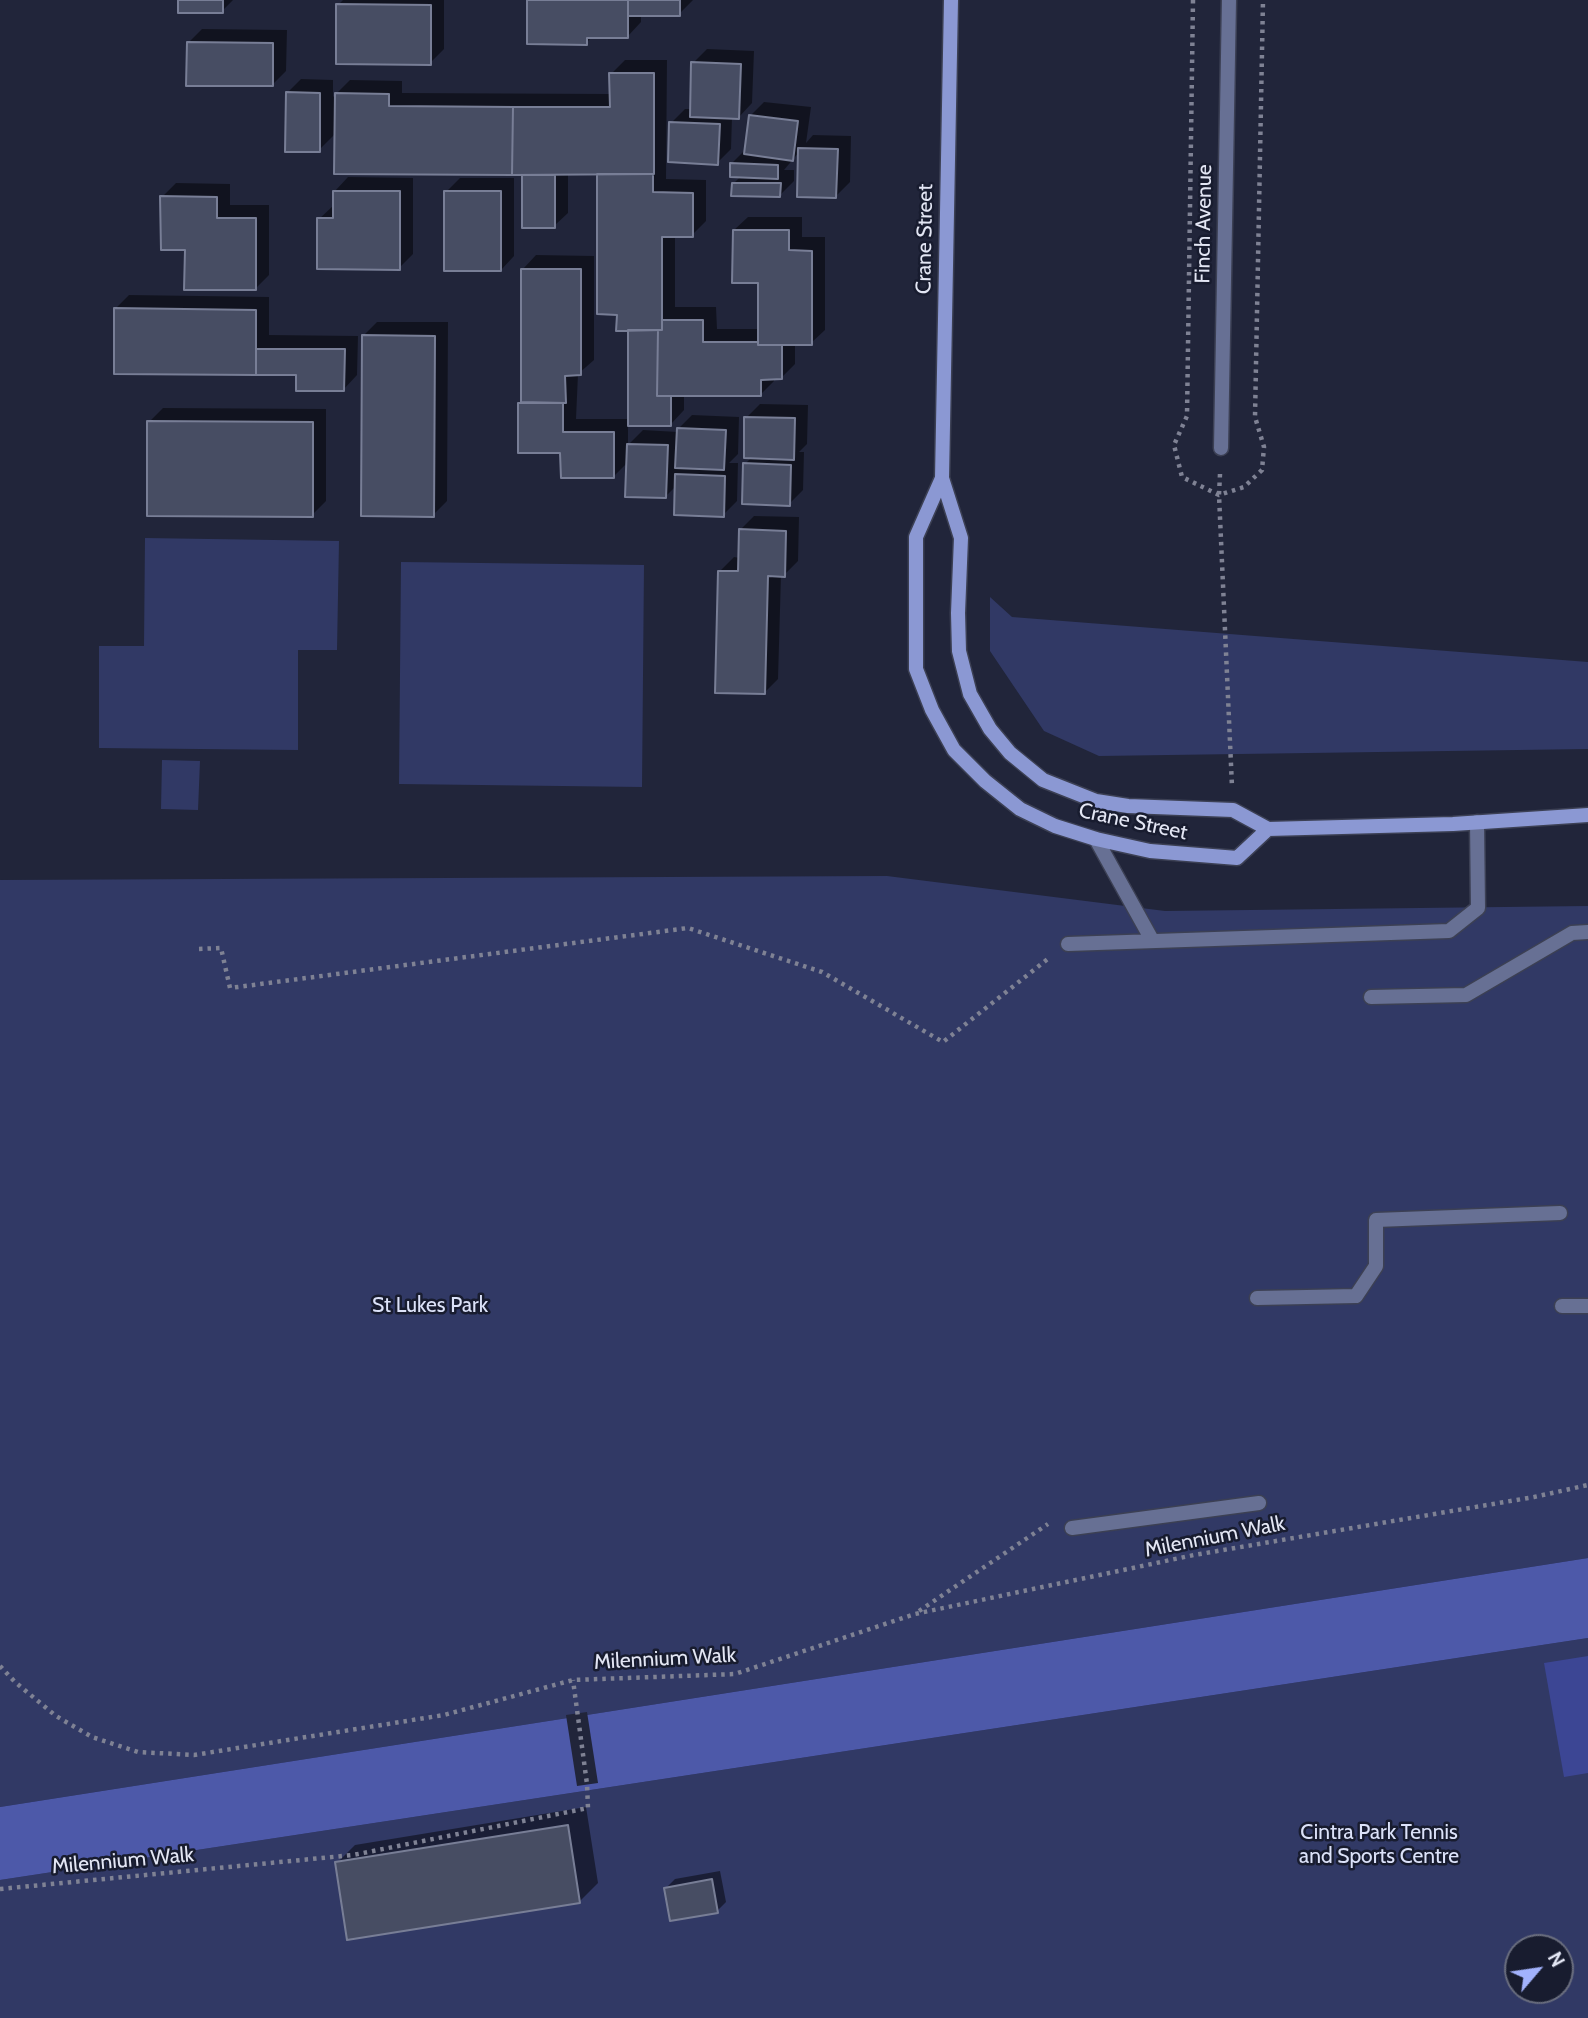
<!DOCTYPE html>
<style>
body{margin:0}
#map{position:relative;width:1588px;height:2018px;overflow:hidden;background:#21253a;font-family:Cabin,sans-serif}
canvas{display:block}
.north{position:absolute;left:1504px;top:1934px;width:70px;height:70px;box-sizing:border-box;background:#181c2f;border:2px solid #696d7e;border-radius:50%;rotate:61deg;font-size:19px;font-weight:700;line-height:28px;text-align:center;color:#e3e6f4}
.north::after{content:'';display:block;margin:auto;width:24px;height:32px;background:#a2b2fd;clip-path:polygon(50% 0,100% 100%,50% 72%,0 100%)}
</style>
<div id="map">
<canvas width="1588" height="2018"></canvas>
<div class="north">N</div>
</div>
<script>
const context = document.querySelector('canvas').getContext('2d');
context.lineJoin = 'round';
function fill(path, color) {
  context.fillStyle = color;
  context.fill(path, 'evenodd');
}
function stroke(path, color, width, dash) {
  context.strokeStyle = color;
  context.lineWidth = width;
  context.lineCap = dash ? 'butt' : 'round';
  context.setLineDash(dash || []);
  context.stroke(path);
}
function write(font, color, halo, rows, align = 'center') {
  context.font = font + ' Cabin,sans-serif';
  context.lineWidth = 5;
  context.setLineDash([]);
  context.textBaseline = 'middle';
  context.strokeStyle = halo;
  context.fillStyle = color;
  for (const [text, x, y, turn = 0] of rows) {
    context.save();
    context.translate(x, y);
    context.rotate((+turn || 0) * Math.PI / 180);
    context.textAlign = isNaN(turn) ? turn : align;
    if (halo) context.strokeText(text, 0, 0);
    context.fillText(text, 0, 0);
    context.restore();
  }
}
const green = new Path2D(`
 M145,538l194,3 -2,109h-39v100l-199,-2v-102h45z
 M401,562l243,3 -2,222 -243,-3z
 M990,597l22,20 576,45v87l-489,7 -55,-25 -54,-80z
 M162,760l38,1 -2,49 -37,-1z
 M887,876l278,35 423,-5v652l-1588,249v-927z
 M1588,1638v380h-1588v-138zM1518,1948h42v42h-42z`);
const forest = new Path2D(`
 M1588,1656v117l-24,4 -20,-114z`);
const water = new Path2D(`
 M1588,1558v80l-1588,242v-73z`);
const pier = new Path2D(`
 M587,1712l11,71 -21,3 -11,-71z`);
const shadow = new Path2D(`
 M180,0h53l-11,11z
 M343,0h101v49l-14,14 -92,-58z
 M528,0h165l-14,14h-38v8l-13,14h-35l-7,7z
 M202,29l85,1 -1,41 -14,14 -84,-42z
 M707,49l47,2 -2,52 -13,14h-7l-1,32 -14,14 -46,-40 14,-14h7l1,-46z
 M625,60h42l-1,119 40,1v41l-14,14h-17v72h41l1,22h42v-48l-25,-51 14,-13h54v20h23v93l-14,13h-16v21l-14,14h-7v3l-14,14 -76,-1v16l-13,14h-43v21l15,-15 35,2v-3l14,-14 47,2 -1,37 -9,9h9l-1,38 -14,14 -46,-30 -11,11 -38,-34 -14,14 -52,-25 -42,-48 2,-2 1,-132 13,-14 58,1v104l-16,14 -2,45h53l1,-90 -12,-16 -19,-139h-31v39l-14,13h-30l-1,-53 -187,-40 -17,17 -32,-57 14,-14 32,1v17l17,-17 52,1v12l209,1v-20z
 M764,102l47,5 -5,36 7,-8 38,1 -1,46 -14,14 -36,-45 -16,19h10v11l-14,14 -46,-12 7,-7 -10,-12 14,-14 6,-35z
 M348,177l65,1v76l-14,14 -80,-49 15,-14 1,-14z
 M460,178h54v78l-13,14 -55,-78z
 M176,183l54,1v21h39v70l-14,14 -69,-40 -24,-52z
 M129,295l140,2v38l89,1 -1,39 -13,14 -229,-80z
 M377,322h71l-1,179 -14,14 -70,-179z
 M760,404l48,1 -1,39 -8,8h5l-1,38 -14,14 -44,-40 8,-8 -7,-38z
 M163,408l163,1v92l-14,14 -163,-93z
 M754,516l45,1 -1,44 -14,14h-3l-3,104 -14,14 -44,-122 14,-14 6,1v-28z
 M586,1807l12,76 -19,19 -242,-39 18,-18z
 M720,1871l6,31 -9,9 -51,-23 9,-9z`);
const building = new Path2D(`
 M178,0h45v13h-45z
 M527,0h101v38h-41v7l-60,-1z
 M628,0h52v16h-52z
 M336,4l95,1v60l-95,-1z
 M187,42l86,1v43h-87z
 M691,62l50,2 -2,55 -49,-2z
 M609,73h45v101l-142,1 1,-68h97z
 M286,92l34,1v59h-35z
 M335,93l54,1v12l124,1 -1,68 -178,-1z
 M749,115l49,6 -5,40 -49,-7z
 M669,122l51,2 -2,41 -50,-3z
 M798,148l40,1 -2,49 -39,-1z
 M730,163l48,2v14l-48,-2z
 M597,174h56v18l40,1v44h-31v93l-46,1 1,-16 -20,-1z
 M522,175h33v53h-33z
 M732,183h49l-1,14 -49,-1z
 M333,191h67v79l-83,-1v-51h16z
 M444,191h57v80h-57z
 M160,196l57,1v21h39v72h-72l1,-40h-24z
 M733,230h56v20l23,1v94h-54v-62h-26z
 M521,269h60v106l-16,1 1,27 -45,-1z
 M114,308l142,2v65l-142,-1z
 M662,320h41v22h55v3h24v34l-21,1v16h-104l1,-66h4z
 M628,330h30l-1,66h14v30h-43z
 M362,335l73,1 -1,181 -73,-1z
 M256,349h89l-1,42h-48v-16h-40z
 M518,403h45v29h51v46h-53l-1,-25h-42z
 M744,417l51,1 -1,42 -50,-2z
 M147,421l166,1v95l-166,-1z
 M677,428l49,2 -2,40 -49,-2z
 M627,444l41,1 -2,53 -41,-1z
 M743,463l48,2 -1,41 -48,-2z
 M675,474l50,2 -1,41 -50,-2z
 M739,529l47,2 -1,46 -17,-1 -3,118 -50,-1 3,-122h20z
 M568,1825l12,78 -233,37 -12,-78z
 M712,1879l6,34 -48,8 -6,-33z`);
const path = new Path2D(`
 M1193,0l-6,416 -13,29 8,32 37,18 25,-8 18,-17 2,-23 -9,-30 8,-417
 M1220,474l-1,21 13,292
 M199,949l22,-1 9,40 458,-60 134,44 121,70 106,-84
 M919,1611l129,-87
 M0,1666l15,16 41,34 36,21 46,15 56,3 250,-40 129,-35 162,-6 180,-60 279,-59 340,-58 54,-12
 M0,1889l353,-34 235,-47 -1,-24 -14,-104`);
const service = new Path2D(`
 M1096,839l56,101
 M1068,944l381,-13 29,-23 -1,-86
 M1371,997l95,-2 106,-62 16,-1
 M1257,1298l99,-2 20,-30v-46l184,-7
 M1562,1306h26
 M1072,1528l187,-25`);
const minor = new Path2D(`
 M1221,448l8,-448`);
const secondary = new Path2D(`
 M951,0l-9,478 19,60 -3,75 1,38 11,43 20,35 20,24 33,27 53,21 32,5 105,4 35,19 185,-5 135,-9
 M942,478l-26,59v132l16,41 22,40 31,31 35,28 35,17 41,13 54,12 87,7 31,-29`);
const streetNames = [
 ["Finch Avenue",1204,224,-89],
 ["Crane Street",925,239,-89],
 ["Crane Street",1133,822,12],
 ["Milennium Walk",1215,1537,-11],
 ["Milennium Walk",665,1659,-3],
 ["Milennium Walk",123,1861,-5]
];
const parkNames = [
 ["St Lukes Park",430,1306],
 ["Cintra Park Tennis",1379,1833],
 ["and Sports Centre",1379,1857]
];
fill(green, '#313965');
fill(forest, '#3c4694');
fill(water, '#4d59a9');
fill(pier, '#21253a');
fill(shadow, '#0007');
fill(building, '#474d63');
stroke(building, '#787e96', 2);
stroke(service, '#3c4054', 17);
stroke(minor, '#3c4054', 17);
stroke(secondary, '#3c4054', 17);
stroke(path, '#7f8294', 4.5, [3.5, 5]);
stroke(service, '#677094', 14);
stroke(minor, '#677094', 14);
stroke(secondary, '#8b98d3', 14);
write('21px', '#e3e6f4', '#181c2f', streetNames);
write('21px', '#dce2f9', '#181c2f', parkNames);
</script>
